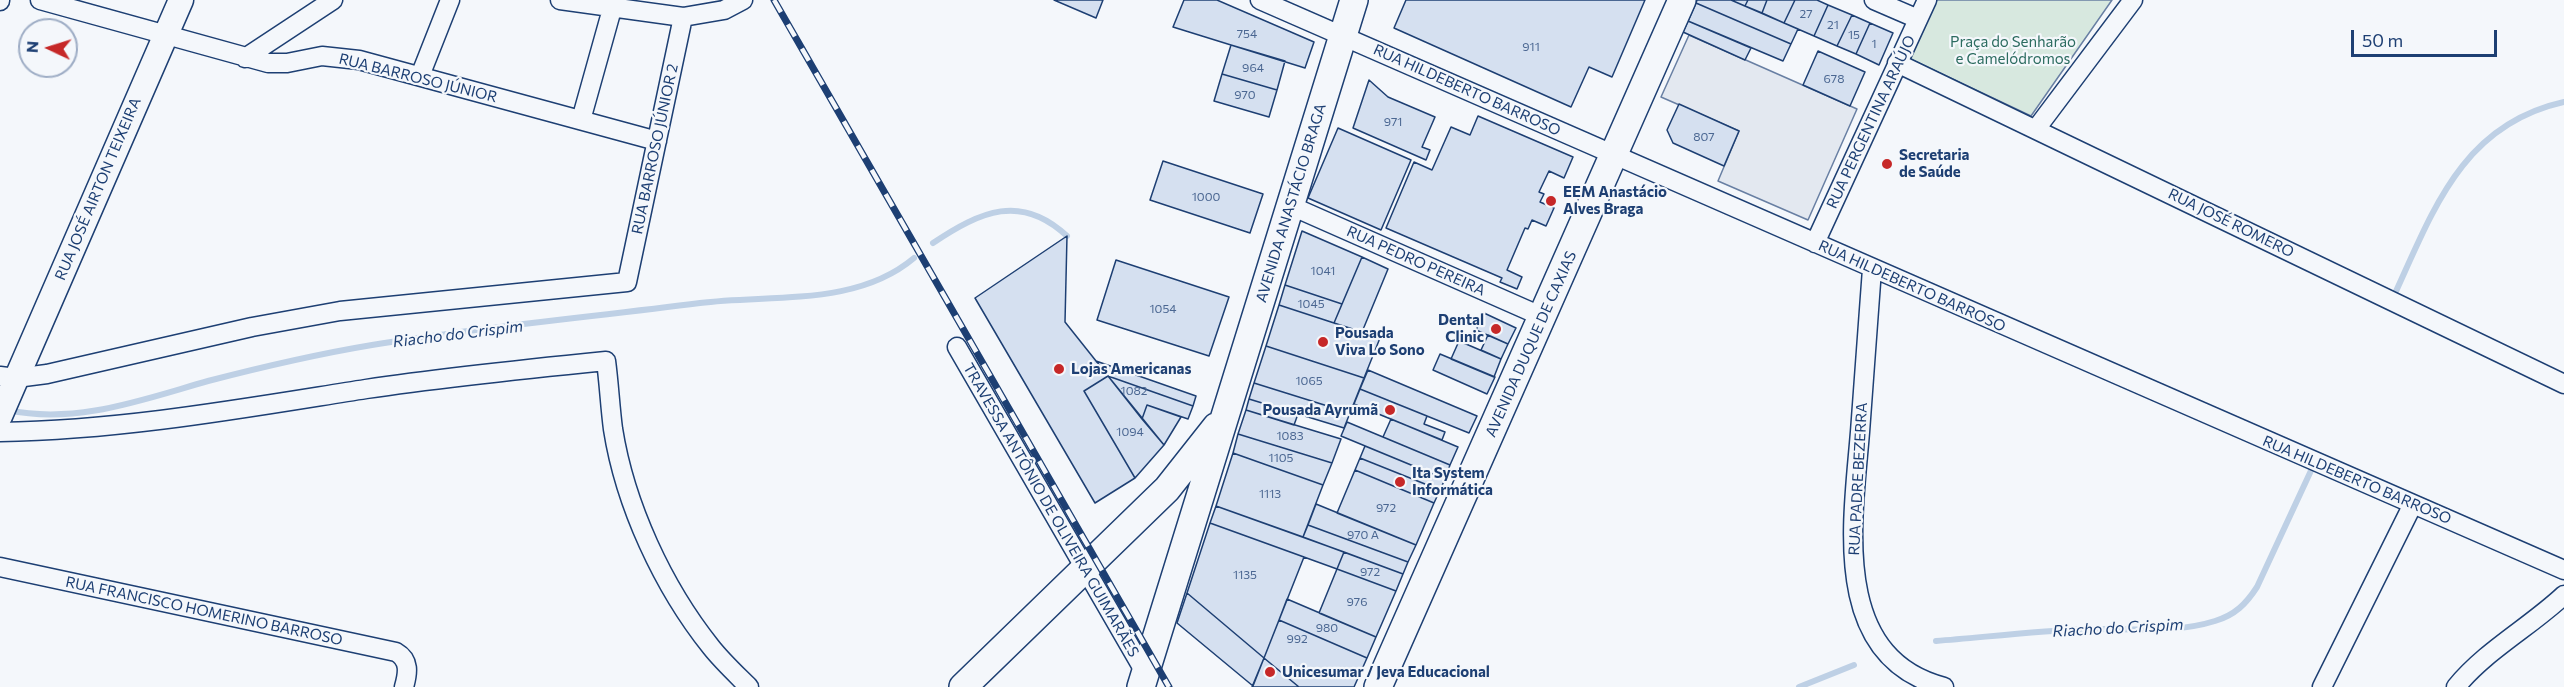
<!DOCTYPE html>
<meta charset="utf-8">
<style>
body{margin:0}
#map{position:relative;width:2564px;height:687px;overflow:hidden;background:#f4f7fb;font-family:Commissioner,sans-serif}
canvas{display:block}
.north{position:absolute;left:18px;top:18px;width:60px;height:60px;box-sizing:border-box;background:#f4f7fb;border:2px solid #9eadc5;border-radius:50%;rotate:274deg;font-size:16px;font-weight:700;line-height:24px;text-align:center;color:#1d3f73}
.north::after{content:'';display:block;margin:auto;width:21px;height:27px;background:#c62828;clip-path:polygon(50% 0,100% 100%,50% 72%,0 100%)}
.scale{position:absolute;left:2351px;top:30px;width:146px;height:27px;box-sizing:border-box;border:3px solid #1d3f73;border-top:0;padding-left:8px;font-size:18px;line-height:21px;white-space:nowrap;color:#1d3f73;-webkit-text-stroke:4px #f4f7fb;paint-order:stroke}
</style>
<div id="map">
<canvas width="2564" height="687"></canvas>
<div class="north">N</div>
<div class="scale">50 m</div>
</div>
<script>
const context = document.querySelector('canvas').getContext('2d');
context.lineJoin = 'round';
function fill(path, color) {
  context.fillStyle = color;
  context.fill(path, 'evenodd');
}
function stroke(path, color, width, dash) {
  context.strokeStyle = color;
  context.lineWidth = width;
  context.lineCap = dash ? 'butt' : 'round';
  context.setLineDash(dash || []);
  context.stroke(path);
}
function write(font, color, halo, rows, align = 'center') {
  context.font = font + ' Commissioner,sans-serif';
  context.lineWidth = 4.5;
  context.setLineDash([]);
  context.textBaseline = 'middle';
  context.strokeStyle = halo;
  context.fillStyle = color;
  for (const [text, x, y, turn = 0] of rows) {
    context.save();
    context.translate(x, y);
    context.rotate((+turn || 0) * Math.PI / 180);
    context.textAlign = isNaN(turn) ? turn : align;
    if (halo) context.strokeText(text, 0, 0);
    context.fillText(text, 0, 0);
    context.restore();
  }
}
const green = new Path2D(`
 M1937,0h175l-81,116 -121,-57z`);
const parking = new Path2D(`
 M1689,35l168,74 -49,111 -90,-39 21,-50 -78,-34z`);
const stream = new Path2D(`
 M933,243c48,-32 88,-50 134,-7
 M2392,300c40,-86 68,-175 172,-198
 M8,410c68,15 136,-11 200,-29 54,-14 110,-27 164,-36 108,-18 219,-28 328,-42 71,-9 156,4 214,-45
 M1936,641c50,-4 101,-10 151,-12 43,-1 87,5 128,-8 20,-6 31,-17 42,-34l58,-125
 M1799,687l55,-22`);
const building = new Path2D(`
 M1054,0h49l-7,18z
 M1184,0h33l97,42 -9,26 -132,-41z
 M1406,0h239l-33,77 -23,-10 -18,40 -177,-79z
 M1697,0h34l67,29 -7,15 -95,-41z
 M1731,0h17l-3,6z
 M1748,0h19l-5,13 -17,-7z
 M1767,0h28l-11,23 -22,-10z
 M1795,0h22l11,5 -14,31 -30,-13z
 M1696,3l95,41 -8,17 -95,-40z
 M1828,5l24,10 -15,31 -23,-10z
 M1852,15l18,8 -14,31 -19,-8z
 M1688,21l63,27 -6,12 -62,-28z
 M1870,23l23,10 -14,32 -23,-11z
 M1231,45l54,16 -8,29 -55,-16z
 M1818,51l47,21 -15,34 -47,-21z
 M1222,74l55,16 -8,27 -55,-16z
 M1369,80l19,17 47,20 -13,30 8,3 -4,10 -73,-32z
 M1679,104l60,27 -15,35 -51,-23 -6,-13z
 M1478,116l95,41 -9,21 -15,-7 -10,21 5,2 -4,8 14,6 -8,18 -14,-6 -4,9 -3,-1 -18,42 15,7 -5,12 -17,-7 2,-4 -116,-50 28,-66 18,8 19,-43 19,8z
 M1338,128l73,32 -30,70 -73,-32z
 M1163,161l100,33 -13,39 -100,-33z
 M1302,231l60,26 -20,47 -57,-19z
 M1067,236l-2,86 43,54 -24,15 51,87 -40,25 -120,-205z
 M1362,257l26,12 -26,63 -28,-9z
 M1116,260l113,37 -20,59 -112,-36z
 M1285,285l57,19 -8,19 -55,-18z
 M1279,305l101,33 -16,40 -98,-32z
 M1484,313l32,15 -8,16 -32,-14z
 M1488,335l20,9 -7,15 -20,-9z
 M1459,341l42,18 -7,18 -43,-18z
 M1266,346l98,32 -14,35 -96,-30z
 M1440,354l55,23 -8,17 -54,-24z
 M1096,361l100,35 -3,10 -85,-30z
 M1368,370l109,46 -8,17 -109,-44z
 M1108,376l56,69 -29,33 -51,-87z
 M1108,376l85,30 -5,13 -41,-14 -5,14z
 M1254,383l96,30 -6,15 -95,-29z
 M1360,389l67,27 -3,8 21,8 -3,8 -88,-36z
 M1249,399l49,15 -4,11 -48,-15z
 M1147,405l34,12 -17,28 -22,-26z
 M1246,410l95,29 -9,24 -94,-29z
 M1391,419l67,28 -8,18 -67,-28z
 M1347,422l103,43 -5,14 -104,-43z
 M1238,434l94,29 -9,22 -90,-32z
 M1365,446l80,33 -5,11 -80,-32z
 M1233,453l90,32 -20,52 -87,-31z
 M1360,458l80,32 -6,13 -79,-33z
 M1355,470l79,33 -18,42 -79,-32z
 M1316,504l100,41 -8,17 -100,-37z
 M1216,506l128,46 -7,17 -127,-46z
 M1210,523l94,34 -40,101 -77,-65z
 M1308,525l100,37 -5,12 -100,-37z
 M1344,552l59,22 -7,17 -59,-22z
 M1337,569l59,22 -20,46 -57,-24z
 M1187,593l77,65 -11,28 -76,-63z
 M1287,599l89,38 -9,21 -88,-38z
 M1279,620l88,38 -13,29h-55l-35,-29z
 M1264,658l35,29h-47z`);
const street = new Path2D(`
 M40,0l228,63h19l35,-7 37,4 298,81
 M560,0l123,17 41,-7 19,-10
 M1260,0l1304,570
 M1874,0l44,19
 M0,1v-1
 M245,58l88,-58
 M1897,63l667,321
 M420,76l30,-76
 M581,120l31,-111
 M2036,129l97,-129
 M1289,205l254,112
 M1815,243l112,-243
 M1872,269c-4,54 -8,109 -12,163 -7,88 -31,225 84,255
 M957,347l189,327
 M0,376l16,2 31,-4 205,-47 88,-16 287,-29 56,-265
 M0,432c124,-2 245,-24 366,-43 80,-12 160,-20 240,-28 3,22 4,45 7,68 12,76 50,158 98,218 11,14 25,27 38,40
 M0,567l396,85c14,8 12,21 8,35
 M2322,687l91,-183
 M2456,687c29,-36 74,-60 108,-92`);
const secondary = new Path2D(`
 M0,416l181,-416`);
const primary = new Path2D(`
 M963,687l204,-198 49,-62
 M1141,687l213,-687
 M1378,687l304,-687`);
const rail = new Path2D(`
 M774,0l395,687`);
const markers = [
 [1887,164,6,"#c62828"],
 [1551,201,6,"#c62828"],
 [1496,329,6,"#c62828"],
 [1323,342,6,"#c62828"],
 [1059,369,6,"#c62828"],
 [1390,410,6,"#c62828"],
 [1400,482,6,"#c62828"],
 [1270,672,6,"#c62828"]
];
const numberNames = [
 ["27",1806,14],
 ["21",1833,25],
 ["754",1247,34],
 ["15",1854,35],
 ["1",1874,44],
 ["911",1531,47],
 ["964",1253,68],
 ["678",1834,79],
 ["970",1245,95],
 ["971",1393,122],
 ["807",1704,137],
 ["1000",1206,197],
 ["1041",1323,271],
 ["1045",1311,304],
 ["1054",1163,309],
 ["1065",1309,381],
 ["1082",1134,391],
 ["1094",1130,432],
 ["1083",1290,436],
 ["1105",1281,458],
 ["1113",1270,494],
 ["972",1386,508],
 ["970 A",1363,535],
 ["972",1370,572],
 ["1135",1245,575],
 ["976",1357,602],
 ["980",1327,628],
 ["992",1297,639]
];
const parkNames = [
 ["Praça do Senharão",2013,42],
 ["e Camelódromos",2013,59]
];
const streetNames = [
 ["RUA BARROSO JÚNIOR",418,78,14],
 ["RUA HILDEBERTO BARROSO",1467,90,24],
 ["RUA PERGENTINA ARAÚJO",1871,122,-65],
 ["RUA BARROSO JÚNIOR 2",655,149,-78],
 ["RUA JOSÉ AIRTON TEIXEIRA",98,189,-67],
 ["AVENIDA ANASTÁCIO BRAGA",1291,203,-73],
 ["RUA JOSÉ ROMERO",2231,223,26],
 ["RUA PEDRO PEREIRA",1416,261,24],
 ["RUA HILDEBERTO BARROSO",1912,286,24],
 ["AVENIDA DUQUE DE CAXIAS",1531,344,-66],
 ["RUA PADRE BEZERRA",1858,479,-87],
 ["RUA HILDEBERTO BARROSO",2357,480,23],
 ["TRAVESSA ANTÔNIO DE OLIVEIRA GUIMARÃES",1051,510,60],
 ["RUA FRANCISCO HOMERINO BARROSO",204,611,12]
];
const poiNames = [
 ["Secretaria",1899,155],
 ["de Saúde",1899,172],
 ["EEM Anastácio",1563,192],
 ["Alves Braga",1563,209],
 ["Dental",1484,320,"right"],
 ["Clinic",1484,337,"right"],
 ["Pousada",1335,333],
 ["Viva Lo Sono",1335,350],
 ["Lojas Americanas",1071,369],
 ["Pousada Ayrumã",1378,410,"right"],
 ["Ita System",1412,473],
 ["Informática",1412,490],
 ["Unicesumar / Jeva Educacional",1282,672]
];
const waterNames = [
 ["Riacho do Crispim",458,334,-7],
 ["Riacho do Crispim",2118,628,-3]
];
fill(green, '#d7e8df');
stroke(green, '#687fa3', 1.5);
fill(parking, '#e3e8f0');
stroke(parking, '#687fa3', 1.5);
stroke(stream, '#bed0e5', 6);
fill(building, '#d5e0f0');
stroke(building, '#1d3f73', 1.5);
stroke(street, '#1d3f73', 21);
stroke(secondary, '#1d3f73', 27);
stroke(primary, '#1d3f73', 30);
stroke(street, '#f4f7fb', 18);
stroke(secondary, '#f4f7fb', 24);
stroke(primary, '#f4f7fb', 27);
stroke(rail, '#1d3f73', 7);
stroke(rail, '#f4f7fb', 4.5, [14]);
for (const [x, y, r, color] of markers) {
  const dot = new Path2D();
  dot.arc(x, y, r, 0, 2 * Math.PI);
  context.fillStyle = color;
  context.fill(dot);
  stroke(dot, '#f4f7fb', 2);
}
write('12px', '#4b6792', null, numberNames);
write('15px', '#2c6c60', '#f4f7fb', parkNames);
write('15px', '#1d3f73', '#f4f7fb', streetNames);
write('bold 15px', '#1d3f73', '#f4f7fb', poiNames, 'left');
write('italic 16px', '#1d3f73', '#f4f7fb', waterNames);
</script>
